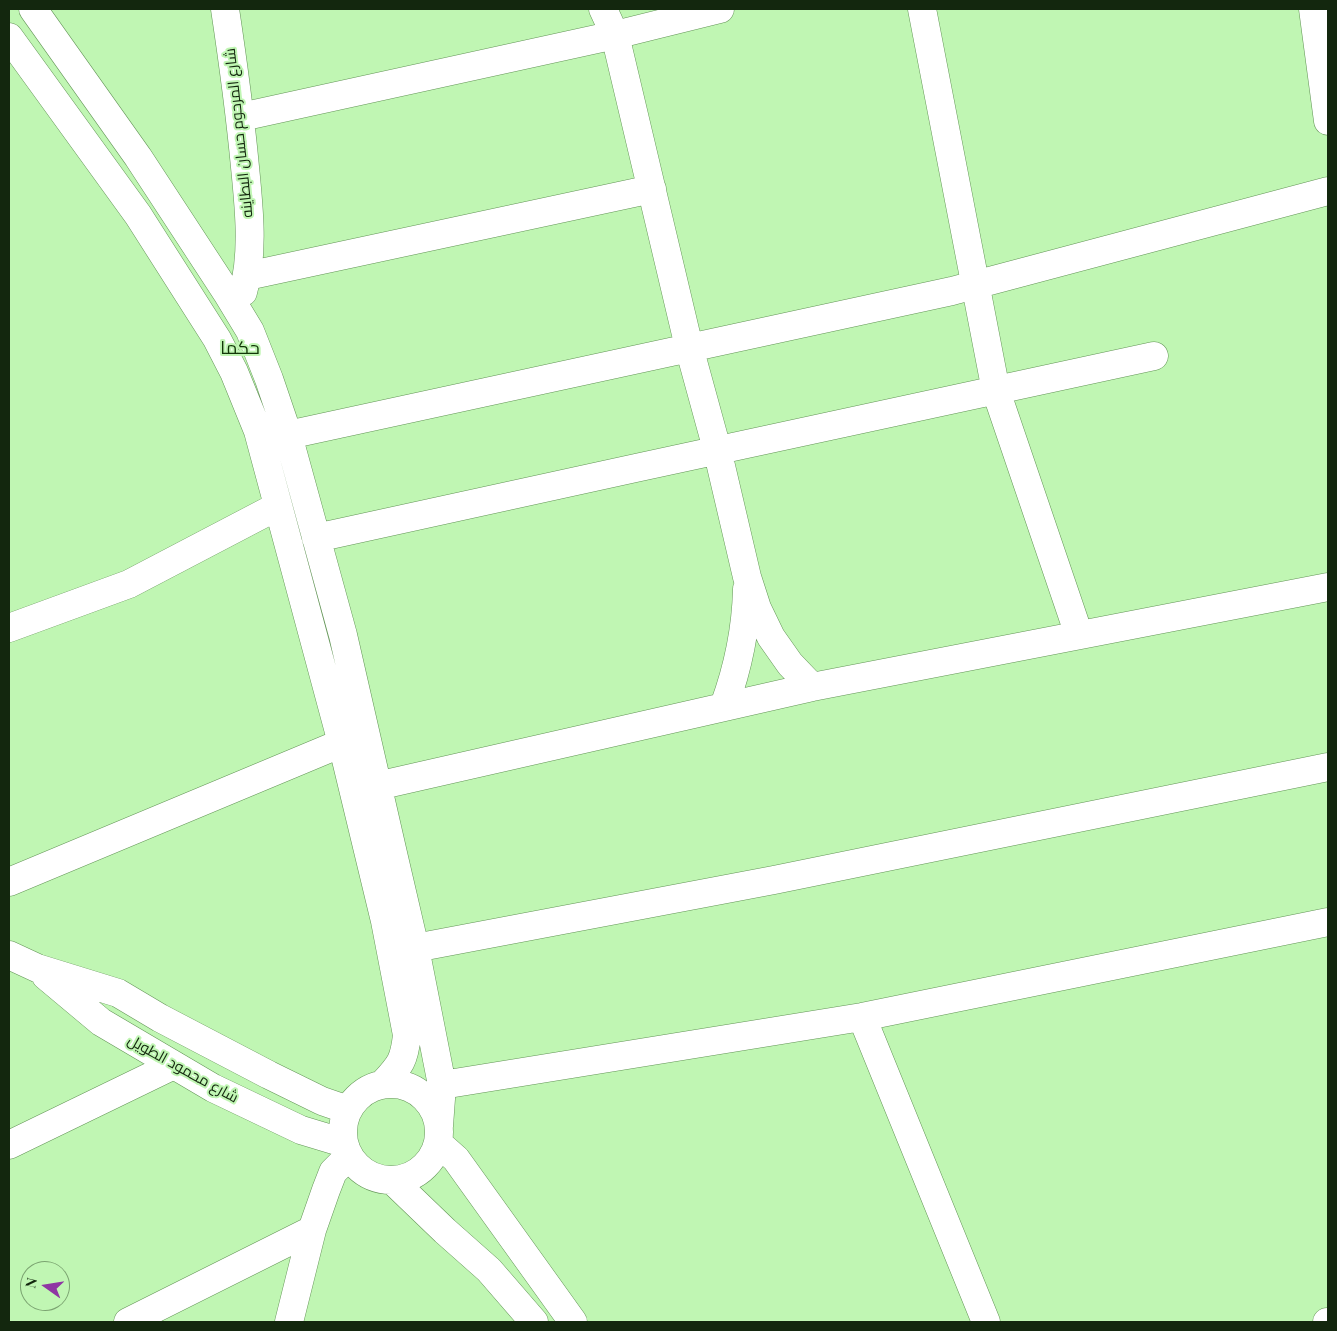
<!DOCTYPE html>
<meta charset="utf-8">
<style>
body{margin:0}
#map{position:relative;width:1337px;height:1331px;overflow:hidden;background:#c0f6b3;font-family:"Playfair Display",serif}
canvas{display:block}
.frame{position:absolute;inset:0;border:10px solid #13270e;pointer-events:none}
.north{position:absolute;left:20px;top:1261px;width:50px;height:50px;box-sizing:border-box;background:#c0f6b3;border:1px solid #7ba371;border-radius:50%;rotate:283deg;font-size:14px;font-weight:700;line-height:20px;text-align:center;color:#13270e}
.north::after{content:'';display:block;margin:auto;width:18px;height:22px;background:#8f36a3;clip-path:polygon(50% 0,100% 100%,50% 72%,0 100%)}
</style>
<div id="map">
<canvas width="1337" height="1331"></canvas>
<div class="frame"></div>
<div class="north">N</div>
</div>
<script>
const context = document.querySelector('canvas').getContext('2d');
context.lineJoin = 'round';
function stroke(path, color, width, dash) {
  context.strokeStyle = color;
  context.lineWidth = width;
  context.lineCap = dash ? 'butt' : 'round';
  context.setLineDash(dash || []);
  context.stroke(path);
}
function write(font, color, halo, rows, align = 'center') {
  context.font = font + ' "Playfair Display",Cairo,serif';
  context.lineWidth = 4;
  context.setLineDash([]);
  context.textBaseline = 'middle';
  context.strokeStyle = halo;
  context.fillStyle = color;
  for (const [text, x, y, turn = 0] of rows) {
    context.save();
    context.translate(x, y);
    context.rotate((+turn || 0) * Math.PI / 180);
    context.textAlign = isNaN(turn) ? turn : align;
    if (halo) context.strokeText(text, 0, 0);
    context.fillText(text, 0, 0);
    context.restore();
  }
}
const minor = new Path2D(`
 M33,9l105,148 89,136 23,38 19,48 19,56 55,200 49,214 23,99 27,137 -3,41
 M225,9c8,53 15,105 20,158 4,40 9,87 -2,125
 M603,9l12,26 74,312 28,102 30,128 10,31 14,29 19,27 22,23
 M922,9l74,382 83,244
 M1313,9l15,112
 M9,37l129,178 79,124 17,33 24,59 84,312 43,178 22,114c-3,27 -7,30 -25,50
 M241,117l374,-82 105,-26
 M247,276l405,-87
 M288,435l664,-144 376,-100
 M316,538c279,-62 559,-121 838,-182
 M9,628l120,-44 149,-78
 M724,706c14,-38 22,-76 23,-117
 M377,786l435,-99 516,-100
 M9,882l333,-139
 M415,948l359,-68 554,-113
 M9,955l28,13 81,25 42,25 109,57 53,26 26,9
 M46,976l55,46 112,66 88,42 43,13
 M862,1017l124,305
 M343 1132a48 48 0 1 1 96 0a48 48 0 1 1-96 0Z
 M442,1085l420,-68 466,-95
 M438,1143l18,16 117,163
 M9,1145l165,-80
 M393,1181l52,50 44,39 45,52
 M128,1322l184,-92
 M289,1322l23,-92 14,-40 7,-18 16,-16
 M1327,1322h1`);
const streetNames = [
 ["شارع المرحوم حسان البطاينه",239,133,-96],
 ["شارع محمود الطويل",183,1069,29]
];
const quarterNames = [
 ["حكما",240,348]
];
stroke(minor, '#639557', 29);
stroke(minor, '#fff', 28);
write('15px', '#13270e', '#c0f6b3', streetNames);
write('18px', '#123708', '#c0f6b3', quarterNames);
</script>
